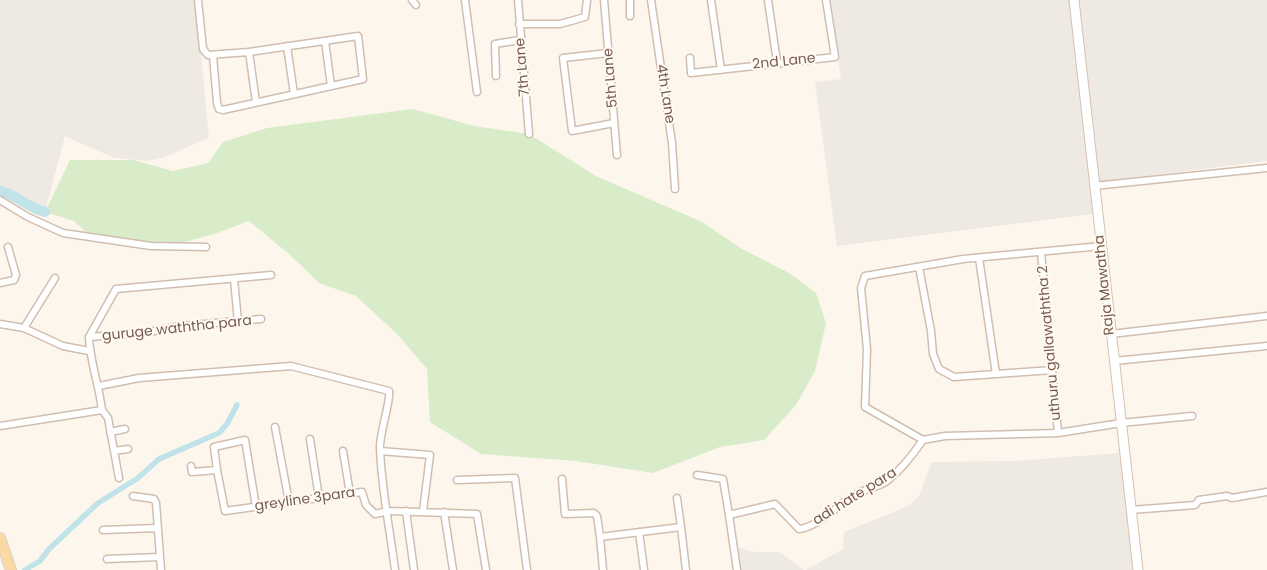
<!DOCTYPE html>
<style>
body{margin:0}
canvas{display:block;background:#fdf6ec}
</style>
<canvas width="1267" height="570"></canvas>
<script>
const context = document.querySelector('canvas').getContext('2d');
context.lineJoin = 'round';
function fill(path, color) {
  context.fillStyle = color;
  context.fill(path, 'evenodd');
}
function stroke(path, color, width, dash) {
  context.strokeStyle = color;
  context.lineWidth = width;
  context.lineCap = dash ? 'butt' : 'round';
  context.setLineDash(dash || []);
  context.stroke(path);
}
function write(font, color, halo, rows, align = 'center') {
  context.font = font + ' Poppins,sans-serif';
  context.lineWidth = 4;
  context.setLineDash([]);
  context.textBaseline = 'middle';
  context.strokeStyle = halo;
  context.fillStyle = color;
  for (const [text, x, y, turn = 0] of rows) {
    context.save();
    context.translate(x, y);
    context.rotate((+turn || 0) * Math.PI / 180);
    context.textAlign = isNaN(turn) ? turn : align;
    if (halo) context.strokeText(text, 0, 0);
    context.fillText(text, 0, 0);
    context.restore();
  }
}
const industrial = new Path2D(`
 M0,0h196l13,138 -44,19 -18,4 -33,-3 -49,-22 -20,76 -36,-23 -9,-1z
 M830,0h241l23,214 -257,32 -22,-164 26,-3z
 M1077,0h190v161l-168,21z
 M1119,453l16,117h-329l37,-21 1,-17 64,-26 11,-10 13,-34 82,-1z
 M737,547l17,5h25l25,18h-64z`);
const green = new Path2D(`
 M413,109l61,17 55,8 67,42 106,46 40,27 49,25 25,19 10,30 -11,48 -19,34 -32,35 -44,7 -67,26 -77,-12 -95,-7 -51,-32 -3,-53 -30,-35 -41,-38 -37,-13 -30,-29 -40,-33 -32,12 -50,14 -75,-9 -18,-17 -29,-9 25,-52h63l40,11 35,-8 15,-21 44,-14z`);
const canal = new Path2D(`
 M25,570l15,-9 9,-12 49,-46 40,-25 21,-19 60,-26 8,-9 10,-19`);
const river = new Path2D(`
 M0,191c18,4 27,17 45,21`);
const street = new Path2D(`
 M198,0l5,49 5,6 41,-3 109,-16 5,43 -140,31 -4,-1 -2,-6 -4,-47
 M412,0l4,5
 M465,0l12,92
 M518,0l11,134
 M604,0l13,155
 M630,0v16
 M651,0l21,143 3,46
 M711,0l10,70
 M768,0l9,62
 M519,24h41l25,-7 2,-17
 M325,41l6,45
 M287,46l7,48
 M249,52l7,50
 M608,53l-45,5 9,73 42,-8
 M690,58l1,15 144,-16 -9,-57
 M496,76l-1,-32 25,-4
 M1094,186l173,-18
 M0,200l28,17 35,16 88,13 55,1
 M979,258l17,116 57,-4
 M919,267l12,64 2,23 6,15 15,8 42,-3
 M234,279l4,43
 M0,283l14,-3 2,-5 -8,-28
 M0,324l24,4 39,18 26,5
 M24,328l31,-50
 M1111,334l156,-18
 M89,337l27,-48 155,-14
 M1114,361l153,-15
 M99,386l40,-8 152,-12 98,25c2,10 -9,40 -9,56 1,41 10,82 15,123
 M102,410l6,8 11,60
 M0,426l102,-16c-3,-25 -12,-48 -13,-73l54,-4 38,-7 80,-7
 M275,427l14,75
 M110,432l15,-3
 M1058,433l63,-10 71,-7
 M310,439l9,59
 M923,440l-58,-33 2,-58 -6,-61 4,-12 98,-17 138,-13
 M923,440l22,-4 113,-3 -17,-181
 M114,451l14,-2
 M343,451l7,43
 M380,451l50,4 -7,56
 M191,466l1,6 25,-2 8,41 137,-19 4,13 9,9 13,-3 89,3 9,56
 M217,470l-3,-23 31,-7 11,67
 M697,475l26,4 6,36 46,-11 24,25c18,-1 42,-27 59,-36 9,-4 20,-6 29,-12 15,-12 25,-25 36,-41
 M562,479l3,35 29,-1 3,3 3,21 81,-10 -4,-29
 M457,480l58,-2 12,92
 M133,496l21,3 2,4 5,67
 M1131,510l64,-5 4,-5 28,-4 5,2 35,-6
 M406,511l8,59
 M444,512l9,58
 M729,515l8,55
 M681,527l5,43
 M103,530l55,-2
 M639,532l5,38
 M600,537l3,33
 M107,559l53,-2`);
const secondary = new Path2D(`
 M1074,0l64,570`);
const primary = new Path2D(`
 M0,538l11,32`);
const streetNames = [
 ["2nd Lane",784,62,-6],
 ["7th Lane",523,67,-95],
 ["5th Lane",611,78,-95],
 ["4th Lane",665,94,81],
 ["Raja Mawatha",1105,285,-96],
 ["guruge waththa para",177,329,-6],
 ["uthuru gallawaththa 2",1050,343,-95],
 ["adi hate para",855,497,-32],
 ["greyline 3para",305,500,-8]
];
fill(industrial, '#efe9e4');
fill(green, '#d8ecc9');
stroke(canal, '#bfe3e8', 5.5);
stroke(river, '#bfe3e8', 10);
stroke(street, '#d1beb0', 9);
stroke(secondary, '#d6c0b0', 11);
stroke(primary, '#dad1cd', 12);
stroke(street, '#fff', 6);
stroke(secondary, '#fff', 9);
stroke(primary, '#fbd9a5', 10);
write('14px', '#7a5c4d', '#fffaf3', streetNames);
</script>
